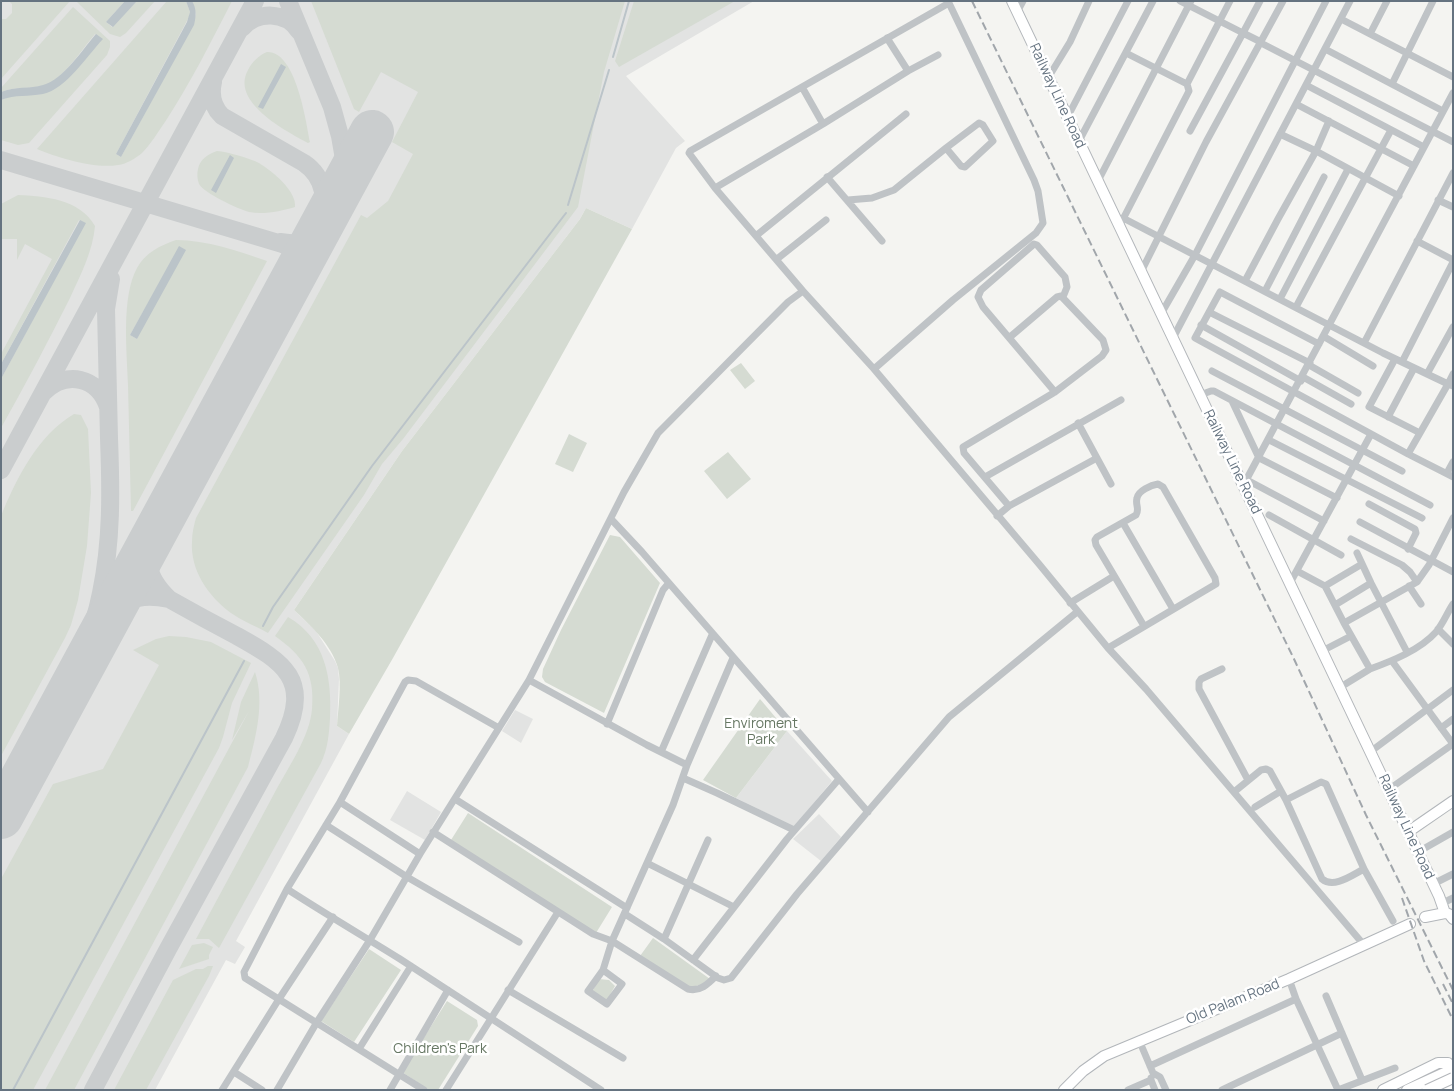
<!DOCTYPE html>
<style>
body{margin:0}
#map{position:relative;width:1454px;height:1091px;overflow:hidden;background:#f4f4f1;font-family:Manrope,sans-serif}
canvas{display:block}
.frame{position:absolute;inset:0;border:2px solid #657380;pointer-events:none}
</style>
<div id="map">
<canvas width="1454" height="1091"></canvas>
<div class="frame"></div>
</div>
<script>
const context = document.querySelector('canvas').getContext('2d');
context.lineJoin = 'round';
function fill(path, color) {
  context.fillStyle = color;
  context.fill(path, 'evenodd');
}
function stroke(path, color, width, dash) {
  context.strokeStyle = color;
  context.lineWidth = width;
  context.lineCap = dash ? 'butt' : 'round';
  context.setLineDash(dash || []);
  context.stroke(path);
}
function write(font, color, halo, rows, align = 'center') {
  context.font = font + ' Manrope,sans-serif';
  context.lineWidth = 5;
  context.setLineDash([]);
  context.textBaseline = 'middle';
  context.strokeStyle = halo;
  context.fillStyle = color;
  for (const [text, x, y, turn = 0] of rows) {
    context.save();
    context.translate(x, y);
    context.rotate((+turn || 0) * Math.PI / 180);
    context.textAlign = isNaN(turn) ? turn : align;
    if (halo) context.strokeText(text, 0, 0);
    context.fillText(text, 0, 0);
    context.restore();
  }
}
const built = new Path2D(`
 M1,1h753l-128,75 59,65 -9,7 -44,81 -46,-21 -6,11 -178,232 -108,159 22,21 19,30 3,7 1,11 -2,47 12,8 -113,207 9,6 -10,17 -9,-4 -71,130h-154z
 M515,710l18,9 -12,24 -19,-12z
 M787,731l45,50 -38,46 -58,-29z
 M407,791l34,21 -16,28 -35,-20z
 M819,814l22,23 -20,24 -28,-22z`);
const green = new Path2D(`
 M9,1h61l-69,78v-60h5l6,-6v-9z
 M78,1h47l-19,21 6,5 25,-26h18l-29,32 -6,4 -10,-3 -33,-32z
 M167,1h19l4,11 -1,5 -73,137 5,3 72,-132 3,-11 -4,-13h40c-21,41 -42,83 -67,121 -7,10 -14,22 -23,31 -6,5 -15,11 -24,12 -24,4 -59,-7 -81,-16z
 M311,1h314l-21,71 -26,135 -175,232 -21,25 -18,31 -96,138c-12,-7 -26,-12 -37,-20 -23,-17 -41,-43 -39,-72 0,-8 2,-16 4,-23l165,-303 6,3 21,-17 25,-47 -21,-12 26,-50 -37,-20 -22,40 -5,-3z
 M634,1h101l-116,66 -4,-6z
 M73,7l37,34v6l-3,8 -78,88 -11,2 -17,-5v-40l10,-4 31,-2 60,-55 -7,-5c-13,15 -32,46 -52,52 -14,3 -28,0 -42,6v-4z
 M267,52c29,-1 39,69 43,90l-2,1c-22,-12 -78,-41 -60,-73 4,-8 11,-15 19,-18z
 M217,151c11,1 32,7 42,12 13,8 38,28 36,44 -14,4 -31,8 -46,5 -11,-3 -45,-19 -50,-28 -2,-5 -2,-11 -1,-15 2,-10 10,-15 19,-18z
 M18,195c26,1 62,4 77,31 -2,25 -15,50 -25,72 -22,44 -45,87 -69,130v-49l84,-156 -6,-3 -78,144v-10l51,-95 -27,-15 -8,16v-21h-16v-35z
 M586,208l46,21 -239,429 -44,76 -12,-8c1,-16 5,-42 1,-58 -7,-24 -27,-42 -44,-58l108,-159 178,-232z
 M176,240c31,0 62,11 91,21l-134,250h-2c-1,-42 -2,-84 -3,-126 -1,-33 -7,-88 9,-117 8,-15 24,-23 39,-28zM180,246l-43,93 -7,-4z
 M741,363l14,18 -10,8 -15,-19z
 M74,414l7,1 7,14 3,64 -4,53 -9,54 -7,25 -6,13 -64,118v-240c15,-37 37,-81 73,-102z
 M569,434l18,9 -14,29 -18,-8z
 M728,452l23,27 -24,20 -23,-28z
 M610,535l10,2 40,46 -56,130 -59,-31 -3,-5 1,-8 18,-39z
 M288,617c38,22 44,62 42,101 -1,16 -2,30 -9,45l-102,185 -10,-9h-13c26,-49 53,-98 79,-147 13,-24 35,-56 37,-83 3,-36 -9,-53 -37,-73z
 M169,636l17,1 25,5 40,21 -19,40 -9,34 -4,11 -186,342h-32v-211l52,-95 50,-15 56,-104 -26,-15 23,-11z
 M255,672c10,31 1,64 -7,95l-174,323h-29l204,-379 -17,29 9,-38z
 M760,699l27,32 -51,67 -33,-18z
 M468,813l144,94 -16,26 -145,-93z
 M653,938l57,41 -5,4 -15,5 -50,-32z
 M204,943l9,4 -4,8v4l-30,10 13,-24z
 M369,949l32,21 -47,72 -33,-21z
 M208,966h5l-4,10 -63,114h-32l59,-110 23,-11h7z
 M599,979l10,1 6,6 -9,16 -14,-10z
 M447,1001l30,19 1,6 -40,64h-9l-27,-18z`);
const water = new Path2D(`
 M125,1h12l-24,26 -7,-5z
 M186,1h6c5,8 4,16 2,24l-73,132 -5,-3 71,-132 3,-10z
 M96,34l7,5c-16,17 -37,50 -60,55 -14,3 -28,0 -42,6v-8c14,-6 29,-3 42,-7 20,-5 40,-36 53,-51z
 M281,64l5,3 -23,42 -5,-2z
 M230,155l4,3 -18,35 -5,-3z
 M80,220l6,3 -85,156v-15z
 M179,246l7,4 -49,89 -7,-4z`);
const stream = new Path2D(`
 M613,57l16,-56
 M568,205l41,-135
 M263,626l10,-19 99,-141 194,-253
 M13,1090l231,-429`);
const taxiway = new Path2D(`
 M288,1l44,106 8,29 4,23v19l-10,26
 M242,28c15,-17 44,-17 57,3
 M213,82c-3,13 -1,24 9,34l82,47c22,15 22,38 18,62
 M1,160l281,84c20,8 18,15 12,33
 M280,242c18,3 30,1 40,-14
 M44,392c22,-22 54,-15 64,15
 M1,470l254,-469
 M159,525c-13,33 -17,48 10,74
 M61,707c16,-37 32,-74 40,-114 11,-53 10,-102 8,-155 -1,-43 -2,-86 -3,-129l5,-30
 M93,1090l75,-141 116,-211c28,-58 0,-76 -47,-102 -23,-12 -45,-24 -68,-37 -37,-8 -50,4 -68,34`);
const runway = new Path2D(`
 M1,817l371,-685`);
const street = new Path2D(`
 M1180,1l63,32 -53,98
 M1260,1l-17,32 18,9
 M949,3l-259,148 -1,2 26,35 88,103 71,78 165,195 69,84 38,41 218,256
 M1017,12l6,-11
 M1341,19l112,58
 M1370,34l17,-33
 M887,38l21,33
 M1261,43l192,99
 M1325,49l118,62
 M1126,53l61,31
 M1048,78l22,-36 19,-41
 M1392,84l41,-83
 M1306,85l118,62
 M802,87l21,37
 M1296,104l118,62
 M1067,118l61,-117
 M1280,134l36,17 83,45
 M1079,141l74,-140
 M827,177l55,64
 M1098,181l93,-180
 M715,188l108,-64 85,-53 30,-16
 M848,200l24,-2 22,-8 52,-42 15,18 4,1 28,-26 -10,-16 -4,-2 -33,25
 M1438,200l15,7
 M1123,218l260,135 65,31 -40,70 45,23
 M1122,221l67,-130 -2,-7 43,-83
 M757,235l149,-121
 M1417,241l36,19
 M777,259l49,-39
 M1141,272l65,-130 77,-141
 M1245,281l33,-62 38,-68 13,-30
 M1265,291l59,-114
 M1280,299l68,-130
 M1296,307l95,-177
 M1209,312l101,51
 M1161,314l34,-59 131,-254
 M1201,325l100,56
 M1323,336l50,30
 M1173,338l177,-337
 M1364,343l89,-170
 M1319,344l-99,-52 -25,46 213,116
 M1395,359l-26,48 51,26
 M1402,362l51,-100
 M1309,365l49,28
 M874,369l79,-69 83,-67 7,-10 -5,-32 -4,-11 -86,-179
 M1212,371l190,100
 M1427,374l26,-47
 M1453,374l-5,10 5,2
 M1303,377l48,27
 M1055,392l-72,-85 -5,-10 3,-7 53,-46 3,1 28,32 2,10 -4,10
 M1200,395l11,-4h3l216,114
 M1232,401l27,57 78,40
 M1388,417l26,-49
 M1078,423l33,61
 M1269,440l153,78
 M1447,473l6,-11
 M985,477l136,-77
 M1247,480l77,41
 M1243,486l210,-393
 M1369,504l46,25 1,4 -8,16
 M1009,506l-45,-53 -1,-6 92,-55 47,-36 4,-6 -3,-10 -42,-44 -4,1 -47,40
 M1269,515l72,40
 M997,516l12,-10 88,-48
 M611,519l31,33 226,260
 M1360,522l93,50
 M1123,523l50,86
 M1351,539l51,26 8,7 7,10
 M1357,553l14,30 36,69
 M1297,571l28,15 37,-22
 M1290,583l81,-149
 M1325,586l19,37
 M1409,586l12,18
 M1070,603l44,-27
 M1335,605l36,-22
 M1438,629l15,15
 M1108,648l108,-64 -1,-6 -52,-91 -5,-3c-7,1 -20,7 -21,14 -2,7 3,11 -1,17l-39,22 -2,3 1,5 48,81
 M1322,651l29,-15
 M1392,661l61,83
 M1222,669l-21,10 -2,3v7l49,91
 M1370,669c22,-8 50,-19 66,-37 7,-8 11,-19 17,-28
 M529,680l118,65 40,20
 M1339,688l31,-19 -26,-46 73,-41 12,-17 24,-47
 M607,724l56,-134 5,-6
 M1441,728l12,-9
 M661,752l51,-117
 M1370,752l83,-62
 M683,778l34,15 77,37
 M1388,790l65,-46
 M1234,792l27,-22 5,-1 4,2 16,29 36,79c12,10 30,-4 42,-10
 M455,799l172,109
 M1286,800l35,-18 5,2 38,85 29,52
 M340,802l65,-120 3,-2 8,1 83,47
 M1255,807l26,-16
 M326,825l81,52 112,65
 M433,832l160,102 19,7 76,48c12,3 20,-5 28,-13
 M1418,852l35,-20
 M647,863l87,44
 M1433,884l20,-10
 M287,889l-43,83 1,6 179,112
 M1441,904l12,-6
 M625,914l39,25 54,39 6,2 7,-2 66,-84 152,-177 128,-105
 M664,939l44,-99
 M693,960l94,-121 52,-60
 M603,970l19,14 -15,20 -19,-13 15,-21 9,-29 61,-136 14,-40 46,-107
 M1289,979l7,20
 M508,990l115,68
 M1326,996l36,84
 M1139,1040l14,33 7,4 6,13
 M359,1049l52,-83
 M1150,1066l146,-67 42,91
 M234,1072l28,18
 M1151,1078v2l4,10
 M222,1090l57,-91 54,-82
 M277,1090l40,-68 53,-82 50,-86
 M390,1090l58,-100
 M446,1090l112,-178
 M601,1090c-67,-44 -134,-88 -201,-131 -37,-23 -76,-46 -113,-70l53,-87 80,52 109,-174 95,-188 34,-59 130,-131 15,-11
 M1128,1090l23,-10
 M1222,1090l120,-57
 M1338,1090l57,-22`);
const secondary = new Path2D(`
 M1012,1l427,895 6,17 4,1 4,5
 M1408,832l45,-31
 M1425,917l20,-4
 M1064,1090l19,-19 21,-15 185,-77 121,-55
 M1383,1090l55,-27h10l5,5
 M1442,1090l8,-4 3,-5`);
const primary = new Path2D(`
 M1407,1090l46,-21`);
const rail = new Path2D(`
 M972,1l322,658 72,156 87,175
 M1402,898l22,63 29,59
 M1443,984l10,20`);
const primaryBridge = new Path2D(`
 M1427,1090l26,-12`);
const streetNames = [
 ["Railway Line Road",1057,96,65],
 ["Railway Line Road",1232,462,64],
 ["Railway Line Road",1406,827,65],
 ["Old Palam Road",1233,1002,-22]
];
const parkNames = [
 ["Enviroment",761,724],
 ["Park",761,740],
 ["Children's Park",440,1049]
];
fill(built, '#e2e3e2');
fill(green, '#d5dbd2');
fill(water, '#bbc4c9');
stroke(stream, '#bbc4c9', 2);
stroke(taxiway, '#cacdce', 18);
stroke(runway, '#cacdce', 44);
stroke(secondary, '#b2b6ba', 12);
stroke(primary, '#b3b6ba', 12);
stroke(street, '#bfc3c6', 7);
stroke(secondary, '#fff', 10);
stroke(primary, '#fff', 10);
stroke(rail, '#a1a6ab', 2, [8, 4]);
stroke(primaryBridge, '#b3b6ba', 12, []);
stroke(primaryBridge, '#fff', 10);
write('14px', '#657380', '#fff', streetNames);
write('14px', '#667763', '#fff', parkNames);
</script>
